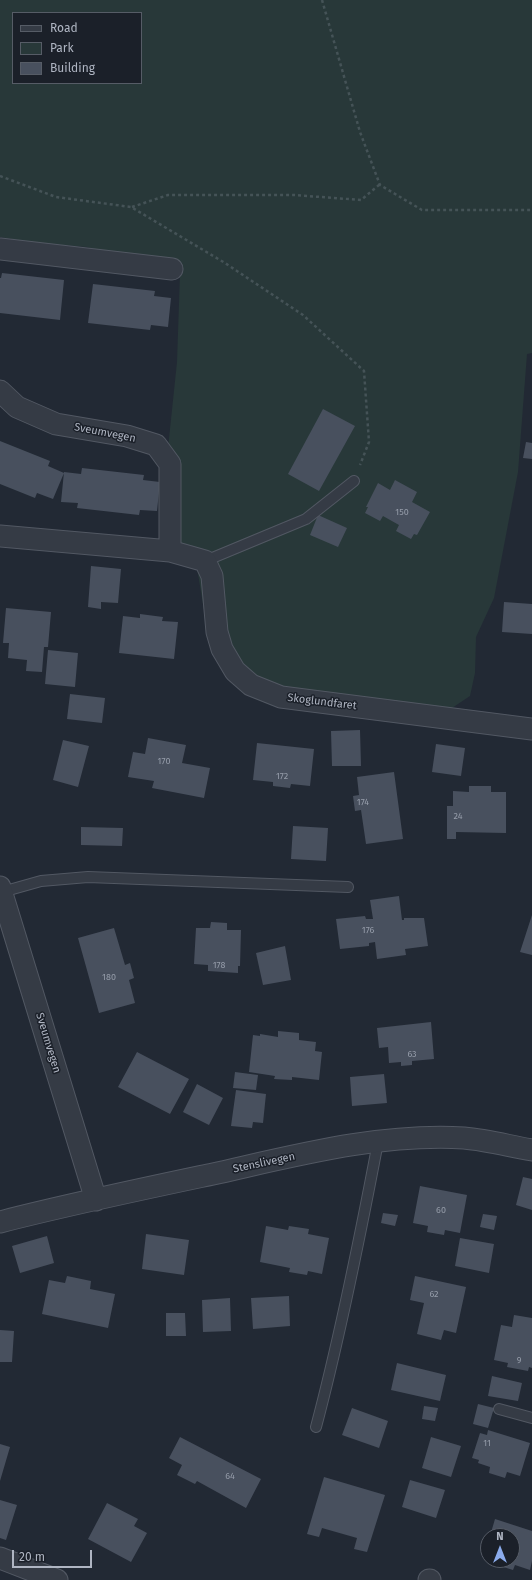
<!DOCTYPE html>
<style>
body{margin:0}
#map{position:relative;width:532px;height:1580px;overflow:hidden;background:#222934;font-family:"Fira Sans",sans-serif}
canvas{display:block}
.legend{position:absolute;left:12px;top:12px;width:130px;height:72px;box-sizing:border-box;background:#1b2029;border:1px solid #565c66;margin:0;padding:5px 7px;list-style:none;font-size:12px;color:#afb5c2}
.legend li{display:flex;align-items:center;gap:8px;height:20px}
.legend b{width:20px;border:1px solid #565c66}
.north{position:absolute;left:480px;top:1528px;width:40px;height:40px;box-sizing:border-box;background:#1b2029;border:1px solid #565c66;border-radius:50%;rotate:0deg;font-size:11px;font-weight:700;line-height:16px;text-align:center;color:#afb5c2}
.north::after{content:'';display:block;margin:auto;width:14px;height:18px;background:#8babeb;clip-path:polygon(50% 0,100% 100%,50% 72%,0 100%)}
.scale{position:absolute;left:12px;top:1550px;width:80px;height:18px;box-sizing:border-box;border:2px solid #afb5c2;border-top:0;padding-left:5px;font-size:12px;line-height:14px;white-space:nowrap;color:#afb5c2;-webkit-text-stroke:3px #1b2029;paint-order:stroke}
</style>
<div id="map">
<canvas width="532" height="1580"></canvas>
<ul class="legend">
<li><b style="height:5px;background:#353b45"></b>Road</li>
<li><b style="height:11px;background:#283839"></b>Park</li>
<li><b style="height:11px;background:#48505e"></b>Building</li>
</ul>
<div class="north">N</div>
<div class="scale">20 m</div>
</div>
<script>
const context = document.querySelector('canvas').getContext('2d');
context.lineJoin = 'round';
function fill(path, color) {
  context.fillStyle = color;
  context.fill(path, 'evenodd');
}
function stroke(path, color, width, dash) {
  context.strokeStyle = color;
  context.lineWidth = width;
  context.lineCap = dash ? 'butt' : 'round';
  context.setLineDash(dash || []);
  context.stroke(path);
}
function write(font, color, halo, rows, align = 'center') {
  context.font = font + ' "Fira Sans",sans-serif';
  context.lineWidth = 3;
  context.setLineDash([]);
  context.textBaseline = 'middle';
  context.strokeStyle = halo;
  context.fillStyle = color;
  for (const [text, x, y, turn = 0] of rows) {
    context.save();
    context.translate(x, y);
    context.rotate((+turn || 0) * Math.PI / 180);
    context.textAlign = isNaN(turn) ? turn : align;
    if (halo) context.strokeText(text, 0, 0);
    context.fillText(text, 0, 0);
    context.restore();
  }
}
const green = new Path2D(`
 M0,0h532v353l-5,1 -9,118 -24,126 -18,39 -1,36 -5,23 -30,20 -159,-14 -72,-62 -12,-72 -29,-19v-101l9,-86 3,-88 -93,-27 -51,-4 -36,-6zM13,13h128v70h-128z`);
const building = new Path2D(`
 M2,273l62,7 -4,40 -60,-7v-35h1z
 M93,284l62,7 -1,5 17,2 -3,29 -17,-2 -1,5 -62,-7z
 M323,409l32,17 -36,65 -31,-17z
 M0,441l50,20 -2,5 16,7 -11,26 -16,-6 -2,5 -35,-14z
 M526,442l6,1v16l-9,-1z
 M82,468l62,7 -1,5 17,2 -3,29 -17,-1 -1,5 -62,-7 1,-5 -17,-1 3,-30 17,2z
 M395,480l22,12 -5,10 18,10 -13,23 -3,-1 -3,5 -15,-8 3,-6 -16,-9 -3,5 -15,-8 3,-6h-2l12,-24 12,7z
 M318,515l29,13 -9,19 -28,-12z
 M91,566l30,3 -3,34 -17,-1v7l-13,-2z
 M504,602l28,2v30l-30,-2z
 M6,608l45,4 -3,35h-4l-2,25 -16,-1 1,-11 -19,-2 1,-15h-6z
 M140,614l23,3 -1,4 16,1 -4,37 -55,-6 4,-37 17,2z
 M48,650l30,3 -3,34 -30,-3z
 M70,694l35,4 -3,25 -35,-4z
 M360,730l1,36h-29l-1,-35z
 M148,738l38,7 -4,18 28,5 -6,30 -52,-10 2,-7 -26,-4 5,-25 12,2z
 M63,740l26,6 -11,41 -25,-7z
 M257,743l57,6 -4,37 -19,-2 -1,4 -17,-2v-4l-20,-2z
 M436,744l29,4 -4,28 -29,-4z
 M394,772l9,67 -37,5 -5,-34 -6,1 -2,-15 6,-1 -2,-18z
 M469,786h22v6h15v41l-50,-1v7h-9v-33h6v-15l16,1z
 M293,826l35,2 -2,33 -35,-2z
 M81,827l42,1 -1,18 -41,-1z
 M399,896l3,24h2v-2h20l4,28 -23,3 1,6 -29,4 -2,-17 -6,1v3l-29,3 -4,-30 29,-3 1,3h7l-3,-19z
 M532,915v40l-12,-3z
 M211,922l16,1v7h14l-1,36h-2v7l-30,-2v-6l-14,-1 2,-36h14z
 M114,928l11,37 5,-2 4,15 -5,2 6,23 -36,10 -21,-75z
 M285,946l6,34 -28,5 -7,-32z
 M431,1022l3,37 -22,2v4l-11,1v-4l-12,1 -1,-16 -9,1 -2,-20z
 M278,1031l21,2v7l17,2 -1,9 7,1 -3,28 -27,-3v3l-18,-1 1,-3 -26,-4 4,-37 7,1v-2l18,3z
 M137,1052l52,27 -19,35 -52,-27z
 M235,1072l23,3 -2,15 -23,-2z
 M384,1074l3,29 -35,3 -2,-29z
 M197,1084l26,14 -14,27 -26,-13z
 M236,1090l30,4 -3,29 -10,-1 -1,6 -21,-2z
 M523,1177l9,2v31l-16,-5z
 M420,1186l47,9 -7,38 -15,-3 -1,5 -17,-3 1,-6 -15,-3z
 M383,1213l15,2 -3,11 -14,-3z
 M483,1214l14,2 -3,14 -14,-3z
 M266,1226l22,4 1,-4 20,3 -1,5 21,4 -7,36 -14,-3 -1,4 -18,-3 1,-4 -30,-6z
 M146,1234l43,6 -5,35 -42,-6z
 M47,1236l7,27 -34,10 -8,-27z
 M460,1238l34,6 -5,29 -34,-7z
 M67,1276l24,5 -1,8 25,5 -7,34 -66,-14 7,-34 16,3z
 M415,1276l51,11 -10,46 -12,-3 -3,10 -24,-6 7,-31 -14,-3z
 M289,1296l1,30 -37,3 -2,-31z
 M230,1298l1,33 -28,1 -1,-32z
 M166,1313h19l1,23h-20z
 M514,1315l18,3v50l-3,-1 -1,4 -21,-4 1,-4 -14,-3 7,-35 11,2z
 M0,1330l14,1 -2,31h-12z
 M397,1363l49,12 -6,26 -49,-11z
 M492,1376l30,7 -4,18 -30,-5z
 M478,1404l16,4 -6,20 -15,-4z
 M424,1406l14,2 -3,13 -13,-2z
 M352,1408l36,13 -9,27 -37,-13z
 M488,1430l42,13 -10,33 -13,-4 -2,6 -16,-5 1,-6 -12,-4 1,-3 -7,-2 8,-25 7,2z
 M180,1437l81,42 -15,29 -49,-27 -2,3 -18,-9 5,-10 -13,-7z
 M431,1437l30,9 -10,31 -29,-9z
 M0,1444l10,3 -10,34z
 M324,1477l61,18 -18,57 -13,-3 3,-11 -35,-10 -3,9 -12,-3z
 M410,1480l35,10 -9,28 -34,-11z
 M0,1500l17,5 -11,35 -6,-2z
 M107,1503l31,16 -4,7 13,7 -16,29 -43,-23z
 M495,1519l37,12v30l-2,9 -15,-5 -2,5 -16,-5 2,-5h13v-24h-22z`);
const path = new Path2D(`
 M322,0l38,132 20,53 42,25h110
 M0,176l56,21 75,10 94,56 78,52 61,56 5,71 -9,23
 M132,207l36,-12h126l67,5 18,-15`);
const lane = new Path2D(`
 M205,561l101,-42 48,-38
 M2,892l39,-11 47,-4 260,10
 M499,1409l33,9
 M316,1427c25,-94 44,-190 62,-285`);
const street = new Path2D(`
 M0,249l172,20
 M0,391l17,16 39,17 71,12 29,9 14,19v87
 M0,536l170,15 35,10 7,15 5,56 5,17 13,22 16,14 30,12 251,32
 M0,887l96,313
 M0,1222c70,-18 142,-33 213,-48 81,-18 166,-41 251,-36 23,2 45,8 68,12
 M0,1558l57,22
 M429,1580h1`);
const numberNames = [
 ["150",402,512],
 ["170",164,761],
 ["172",282,776],
 ["174",363,802],
 ["24",458,816],
 ["176",368,930],
 ["178",219,965],
 ["180",109,977],
 ["63",412,1054],
 ["60",441,1210],
 ["62",434,1294],
 ["9",519,1360],
 ["11",487,1443],
 ["64",230,1476]
];
const streetNames = [
 ["Sveumvegen",105,433,11],
 ["Skoglundfaret",322,702,7],
 ["Sveumvegen",48,1043,73],
 ["Stenslivegen",264,1163,-12]
];
fill(green, '#283839');
fill(building, '#48505e');
stroke(lane, '#525863', 12);
stroke(street, '#525863', 23);
stroke(path, '#455357', 2.5, [3, 3]);
stroke(lane, '#353b45', 10);
stroke(street, '#353b45', 21);
write('9px', '#959ca9', null, numberNames);
write('11px', '#afb5c2', '#1b2029', streetNames);
</script>
